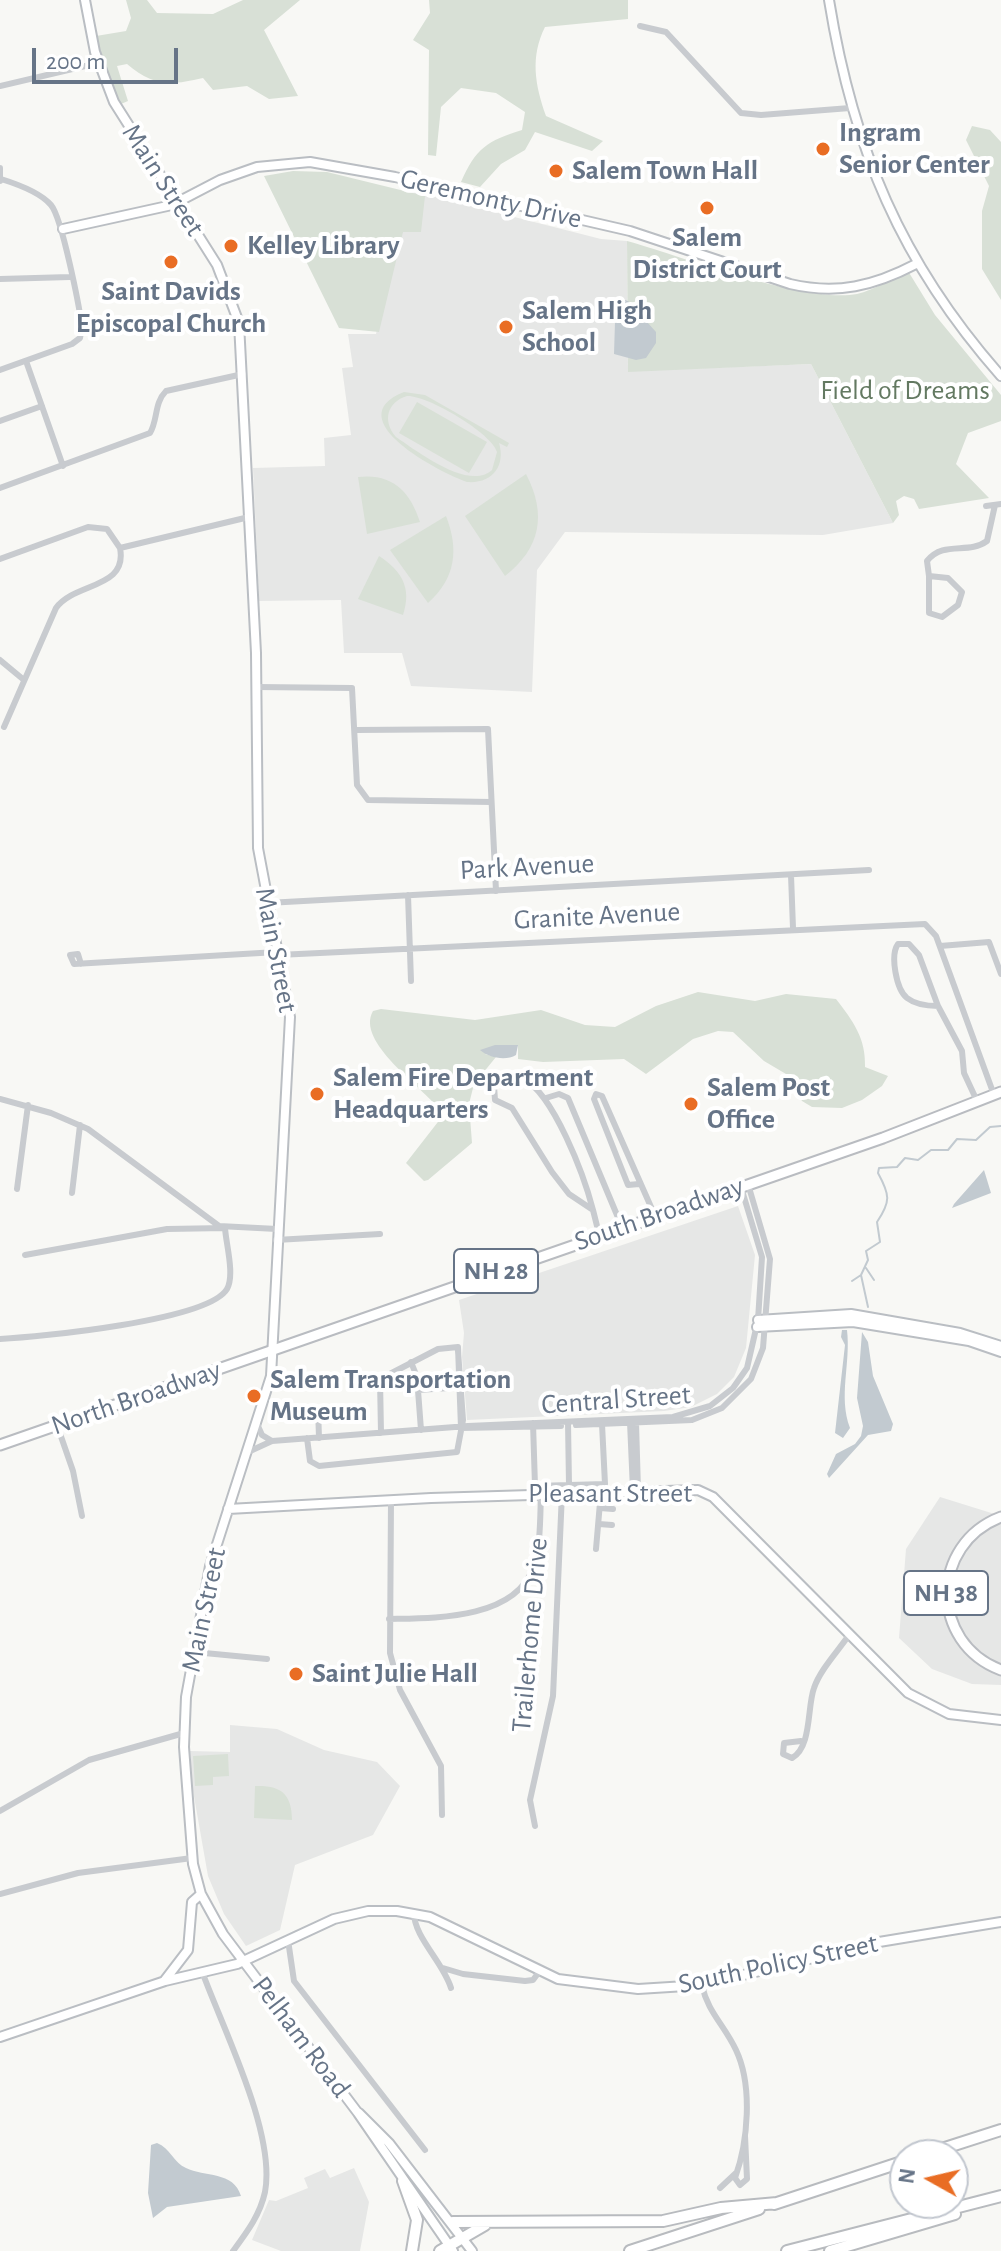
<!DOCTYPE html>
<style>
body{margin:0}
#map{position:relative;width:1001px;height:2251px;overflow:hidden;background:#f8f8f5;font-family:"Alegreya Sans",sans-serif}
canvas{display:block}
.north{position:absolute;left:889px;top:2139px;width:80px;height:80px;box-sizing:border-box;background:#fff;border:2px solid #c2c7cf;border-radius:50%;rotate:278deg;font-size:22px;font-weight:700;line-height:32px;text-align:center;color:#667487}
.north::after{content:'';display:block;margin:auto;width:28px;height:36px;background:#e96d24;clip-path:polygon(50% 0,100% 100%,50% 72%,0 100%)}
.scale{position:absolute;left:32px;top:48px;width:146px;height:36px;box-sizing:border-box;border:4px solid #667487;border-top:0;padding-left:10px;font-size:24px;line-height:28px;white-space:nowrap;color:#667487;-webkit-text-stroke:6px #fff;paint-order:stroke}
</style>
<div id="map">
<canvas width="1001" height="2251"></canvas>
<div class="north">N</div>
<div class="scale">200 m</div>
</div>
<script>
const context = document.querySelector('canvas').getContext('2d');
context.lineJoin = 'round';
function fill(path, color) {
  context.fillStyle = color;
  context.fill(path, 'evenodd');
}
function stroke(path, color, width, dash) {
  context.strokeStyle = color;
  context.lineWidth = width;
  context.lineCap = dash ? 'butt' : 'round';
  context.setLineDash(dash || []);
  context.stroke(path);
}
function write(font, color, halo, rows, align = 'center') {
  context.font = font + ' "Alegreya Sans",sans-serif';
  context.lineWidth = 8;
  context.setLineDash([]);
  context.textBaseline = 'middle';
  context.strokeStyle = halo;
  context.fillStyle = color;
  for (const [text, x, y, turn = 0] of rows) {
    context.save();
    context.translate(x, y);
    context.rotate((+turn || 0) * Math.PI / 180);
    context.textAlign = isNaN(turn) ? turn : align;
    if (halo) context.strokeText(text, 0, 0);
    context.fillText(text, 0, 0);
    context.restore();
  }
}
const built = new Path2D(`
 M408,190l193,49 26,2 1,130 183,-7 82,159 -70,12 -258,-3 -28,38 -5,122 -121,-6 -9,-33h-58l-3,-53 -82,1 -6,-133 72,-2 -1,-28 27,-3 -9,-67 11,-1 -5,-33h28z
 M738,1206l17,49 -9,93 -12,29 -17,17 -26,13 -27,4 -197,9 -5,-63 2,-24 -5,-33z
 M940,1497l61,19v169l-29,-1 -40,-15 -33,-31 7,-89z
 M230,1725l47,4 47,21 53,12 23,24 -27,49 -78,30 -15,65 -34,16 -22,-32 -16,-38 -16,-91 -2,-34 40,1z
 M354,2168l15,34 -9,49h-79l-29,-11 17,-40 7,1 32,-13 -4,-10 21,-9 5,9z`);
const green = new Path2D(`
 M126,0h21l10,13 56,1 30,-14h57l-36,30 34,66 -29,3 -22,-13 -34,4 -10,-12c-34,8 -50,8 -76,-14l-10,2 11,35 -7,3 -19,-42 -6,-26 30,-5 5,-13z
 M429,0h199v19l-83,8c-15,30 -10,58 1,89l57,25 -11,10 -57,-19 -10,18 -24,14 -21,23 -19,-5c15,-34 26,-41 61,-52l3,-18 -29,-19 -35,-5 -20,19 -5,49 -8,-1 1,-105 -16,-10 17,-27z
 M972,126l18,4 11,12v158l-19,-31v-58l7,-25 -23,-46z
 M293,171l34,1 98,24 -4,36h-18l-24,100 -40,-4 -75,-152z
 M627,241c54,15 179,63 230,53 17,-4 35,-15 51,-23l27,44 66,80v26l-33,12 -12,31 33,34 -70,11 -5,-10 -10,-3 -8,5 3,14 -6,8 -82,-159 -183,8z
 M404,392l21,3 84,48 -2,4 -8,-4c7,23 -7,41 -32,39 -26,-9 -131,-63 -63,-90zM407,396c20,-1 85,37 90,56l-5,18c-23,21 -74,-18 -96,-33 -14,-16 -9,-35 11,-41z
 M417,402l70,40 -18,31 -70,-40z
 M526,474c21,40 15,74 -21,102l-40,-60z
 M358,477c34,-4 52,14 62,45l-53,12z
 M446,516c13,33 10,62 -18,87l-38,-53z
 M379,556c23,15 33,32 24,59l-45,-16z
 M698,992l57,9 31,-7 50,5c17,22 30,39 29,68l23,9 -6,10 -20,14 -20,8 -30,-1 -10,-6 -16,-27 -22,-13 -31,-29 -15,-1 -25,8 -47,35 -22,-15 -81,3 -25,-3v-13l-33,8 11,3 -22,27 -5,20 3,39 -44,37 -4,1 -18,-18 35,-45 -2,-9c-16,-22 -84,-67 -66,-98l8,-2 94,11 66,-10 44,15 30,2 41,-21z
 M228,1754l1,22 -16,1v8l-18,1 -2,-30z
 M255,1786c26,-1 37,8 37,34l-38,-2z`);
const water = new Path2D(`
 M622,299l6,2 28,31v11l-10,15 -10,2 -22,-6 1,-32z
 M495,1045h23l-2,10c-10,6 -27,3 -36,-5z
 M984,1170l7,23 -39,15 2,-4z
 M842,1330h5c4,34 -9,66 3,98l-7,10 -8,-5 10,-88 -4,-8z
 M862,1332l6,10 5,34 20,48 -2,7 -23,4 -39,43 -2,-4 9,-20 19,-10 6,-8 2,-10 -6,-28z
 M157,2143c13,5 17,20 29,25 18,9 48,3 55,28l-74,11 -14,11 -5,-25 3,-48z`);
const stream = new Path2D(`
 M866,1268l8,12
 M852,1281l9,-6
 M868,1307l-7,-32 7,-15 -2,-9 14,-9 -3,-20c14,-21 13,-27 1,-49l1,-5 18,-1 8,-9 13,2 13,-10h17l9,-11 19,1 14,-13 11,-1`);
const street = new Path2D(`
 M640,26l26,6 75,81 20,2 89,-7
 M0,86l98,-23
 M0,168v13
 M0,279l70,-2
 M26,361l37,105
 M0,370l72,-26 8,-6 2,-11c-3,-22 -20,-109 -31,-122 -11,-13 -34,-21 -50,-26
 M0,421l42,-15
 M0,488l150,-55c8,-13 4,-30 16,-42l77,-17
 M986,506l15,-2
 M0,559l88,-32 19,2 13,19 129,-31
 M929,576l19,2 14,14 -4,13 -16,12 -13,-4z
 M929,576l-2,-15c17,-21 41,-6 60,-20l8,-36
 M0,660l24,20
 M257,687l95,1 5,97 11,15 123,2
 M4,727l52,-119c19,-26 72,-19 64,-60
 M356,730l132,-1 8,162
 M791,875l2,53
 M408,895l3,86
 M267,903l602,-33
 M940,946l49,-4 12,32
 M278,955l647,-31 11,12 58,159
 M81,964l-3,-10 -8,1 4,9 203,-12
 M938,1006c-10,0 -22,-1 -31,-8 -11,-9 -17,-43 -9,-54h11l10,11 19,51 24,45 2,22 13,28
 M546,1098l13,-4 9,4 54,129
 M0,1099l51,14 37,16 131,97 58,3
 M639,1184l-11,1 -34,-86 2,-5 6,2 53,120
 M17,1189l11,-84
 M72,1193l8,-68
 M593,1210c-9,-35 -39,-115 -70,-132l-25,3 -4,5 1,14 17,8 40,64 17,22 24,16 6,24
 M276,1240l104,-6
 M0,1339c38,-2 208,-18 227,-50 8,-14 -1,-45 -2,-61l-58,1 -142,26
 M411,1362l6,15 4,53
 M418,1390l31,-2 7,-5
 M318,1408l1,30
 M568,1422l1,63
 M630,1422l3,68
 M636,1422l2,68
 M533,1423l2,63 70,-2 -3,-60
 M257,1424l5,11 10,6
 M57,1425l16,46 9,45
 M576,1425l116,-5 30,-12 29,-29 12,-31 7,-89 -22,-75
 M461,1428l100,-2
 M381,1433l-1,-54 58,-30 20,-2 3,81
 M307,1438l3,23 9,5 138,-14 6,-32 -5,-69
 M248,1452l24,-11 196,-15 205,-9 37,-11 23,-18 14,-20 11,-48 4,-63 -21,-70
 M391,1500l-1,153 10,37 41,76 1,49
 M600,1508l13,1
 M599,1524l13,1
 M596,1549l5,-58
 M389,1619c44,-1 125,1 144,-51 8,-22 7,-51 8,-74
 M194,1652l73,7
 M801,1741l-17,2 -1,11 9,4c20,-11 15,-51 22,-70 6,-18 24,-37 35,-53
 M0,1811l89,-51 95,-27
 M535,1826l-5,-26 23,-104 9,-203
 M0,1894l78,-21 114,-15
 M414,1913c0,24 29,49 37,75
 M288,1940l6,41 131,169
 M443,1968l20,6 62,7 8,-1 6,-8
 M203,1974c21,57 73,160 62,218 -5,23 -18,40 -32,59
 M702,1985c5,26 23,41 34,65 17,36 12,92 -1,128l5,7 7,-6 -2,-43
 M720,2188l16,-15`);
const secondary = new Path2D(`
 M85,0l10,52 19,50 103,163 22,58 17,330 2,195 32,169 -19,359 -61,190 -24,131 -2,50 9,117 8,30 22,40 135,179 95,138
 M829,0c24,148 72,263 172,376
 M63,229l109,-24 48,-25 37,-13 53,-5 85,15 235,54 160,53c47,11 84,2 126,-20
 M758,1320l93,-6 109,19 41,13
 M757,1327l96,-5 116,19 32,11
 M228,1509l203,-11 267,-8 15,7 195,196 41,21 52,6
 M165,1980l23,-30 4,-48 9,-8
 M0,2037l165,-56 72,-17 97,-45 34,-8h29l33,6 128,62 80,10 64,-4 177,-43 122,-20
 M359,2113l30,30 83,108`);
const primary = new Path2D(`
 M0,1445l883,-307 118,-46
 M1001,1517c-71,27 -72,126 0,153`);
const highway = new Path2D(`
 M923,2155l78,-25
 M403,2181l14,39 -5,31
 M774,2204l131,-43
 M453,2222l210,-1 58,-13 56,-5
 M440,2251l45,-26
 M630,2251l129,-42
 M787,2251l214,-55
 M830,2251l125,-37`);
const markers = [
 [823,149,8,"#e96d24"],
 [556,171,8,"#e96d24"],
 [707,208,8,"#e96d24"],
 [231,246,8,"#e96d24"],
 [171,262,8,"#e96d24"],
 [506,327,8,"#e96d24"],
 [317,1094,8,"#e96d24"],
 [691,1104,8,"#e96d24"],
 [254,1396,8,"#e96d24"],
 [296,1674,8,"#e96d24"]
];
const shields = [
 [496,1271,84],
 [946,1593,84]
];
const shieldNames = [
 ["NH 28",496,1271],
 ["NH 38",946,1593]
];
const poiNames = [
 ["Ingram",839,133],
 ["Senior Center",839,165],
 ["Salem Town Hall",572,171],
 ["Salem",707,238,"center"],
 ["District Court",707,270,"center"],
 ["Kelley Library",247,246],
 ["Saint Davids",171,292,"center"],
 ["Episcopal Church",171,324,"center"],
 ["Salem High",522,311],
 ["School",522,343],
 ["Salem Fire Department",333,1078],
 ["Headquarters",333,1110],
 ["Salem Post",707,1088],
 ["Office",707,1120],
 ["Salem Transportation",270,1380],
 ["Museum",270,1412],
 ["Saint Julie Hall",312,1674]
];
const streetNames = [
 ["Main Street",163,180,57],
 ["Geremonty Drive",491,199,13],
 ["Park Avenue",527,867,-3],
 ["Granite Avenue",597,916,-3],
 ["Main Street",276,950,79],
 ["South Broadway",659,1214,-19],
 ["North Broadway",136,1398,-19],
 ["Central Street",616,1400,-4],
 ["Pleasant Street",610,1494],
 ["Main Street",204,1610,-78],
 ["Trailerhome Drive",530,1635,-85],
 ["South Policy Street",778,1964,-12],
 ["Pelham Road",301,2037,53]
];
const parkNames = [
 ["Field of Dreams",905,391]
];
fill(built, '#e6e7e6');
fill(green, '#d8e0d6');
fill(water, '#c2cad0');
stroke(stream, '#c2cad0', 2);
stroke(secondary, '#babec3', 12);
stroke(primary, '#b9bcc1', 13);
stroke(highway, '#b8bbbf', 14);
stroke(street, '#c8cbcf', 6);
stroke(secondary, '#fff', 8);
stroke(primary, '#fff', 9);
stroke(highway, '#fff', 10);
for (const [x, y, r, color] of markers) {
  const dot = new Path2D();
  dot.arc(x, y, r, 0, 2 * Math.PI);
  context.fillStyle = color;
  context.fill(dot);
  stroke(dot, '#fff', 3);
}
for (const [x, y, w] of shields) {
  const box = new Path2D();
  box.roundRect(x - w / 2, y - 22, w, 44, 6);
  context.fillStyle = '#fff';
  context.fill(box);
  stroke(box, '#667487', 2);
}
write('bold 26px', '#667487', null, shieldNames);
write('bold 28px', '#667487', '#fff', poiNames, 'left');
write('28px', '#667487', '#fff', streetNames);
write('28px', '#637961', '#fff', parkNames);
</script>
